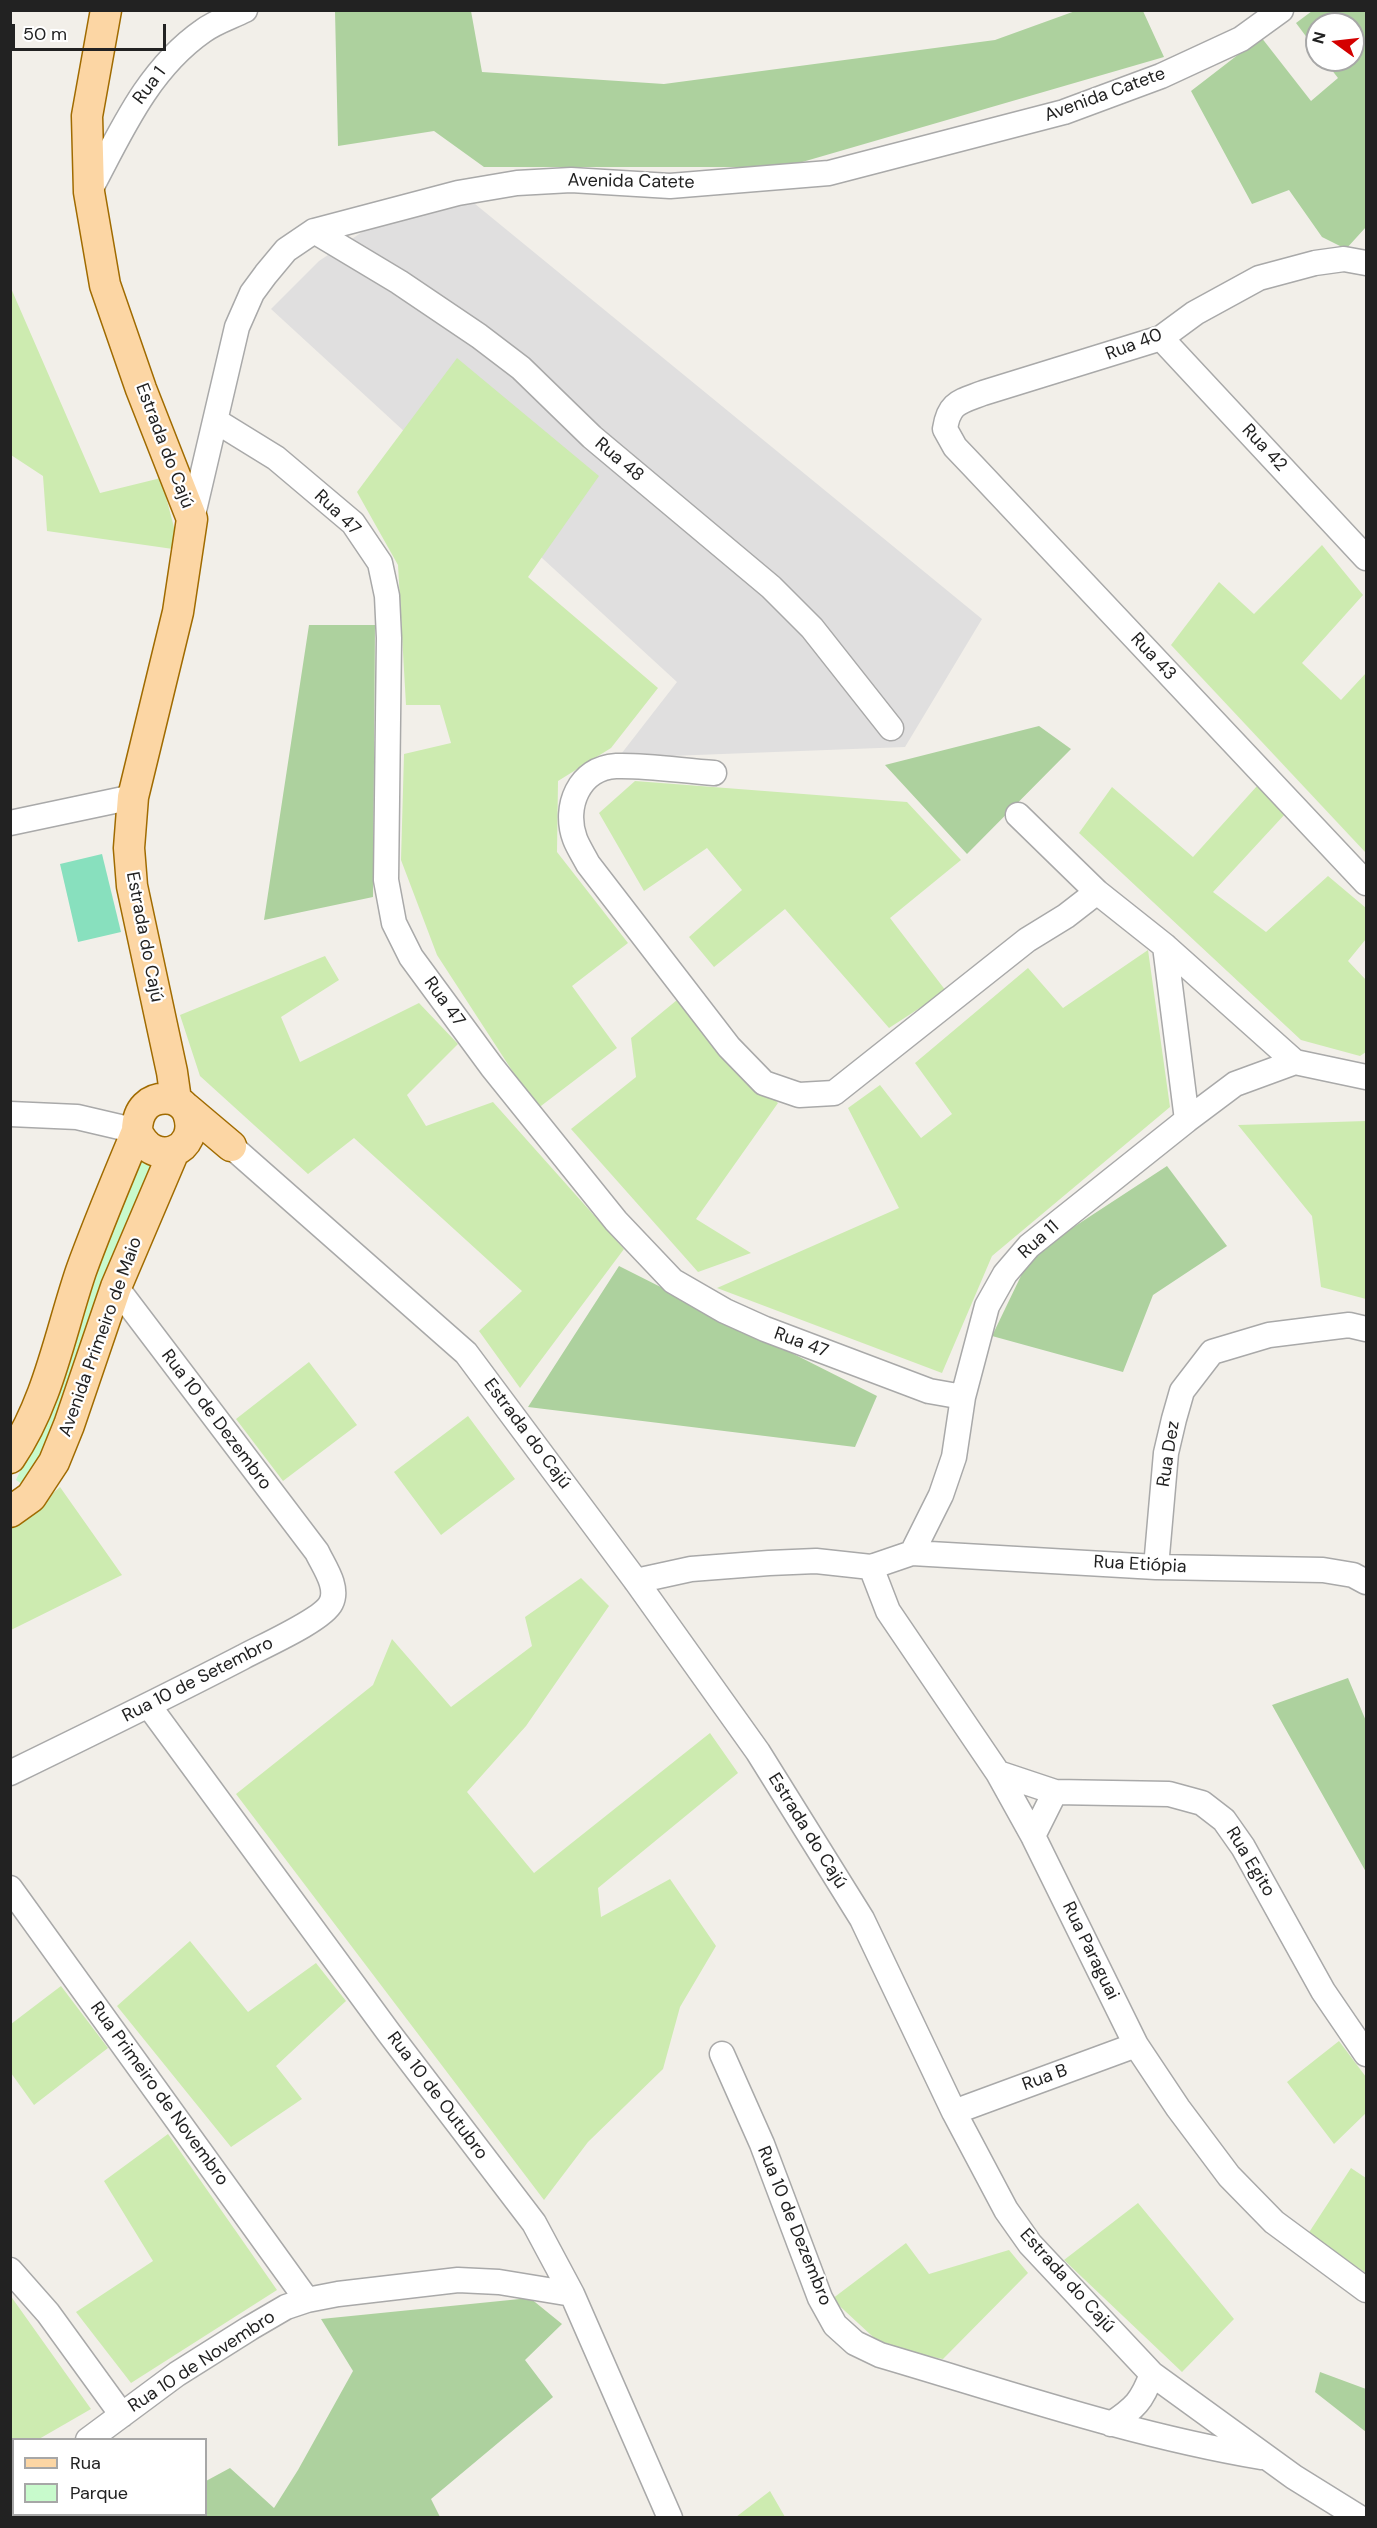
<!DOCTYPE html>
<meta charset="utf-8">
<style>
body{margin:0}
#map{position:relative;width:1377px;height:2528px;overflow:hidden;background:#f2efe9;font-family:"DM Sans",sans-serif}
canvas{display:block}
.frame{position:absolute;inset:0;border:12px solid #222;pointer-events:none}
.legend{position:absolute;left:12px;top:2438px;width:195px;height:78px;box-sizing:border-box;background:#fff;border:2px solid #a7a7a7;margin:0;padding:8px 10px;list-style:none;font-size:18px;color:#222}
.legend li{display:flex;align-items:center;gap:12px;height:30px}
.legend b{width:30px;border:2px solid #a7a7a7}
.north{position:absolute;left:1305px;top:12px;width:60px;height:60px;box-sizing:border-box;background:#fff;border:2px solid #a7a7a7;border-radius:50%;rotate:285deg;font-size:16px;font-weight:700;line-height:24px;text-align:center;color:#222}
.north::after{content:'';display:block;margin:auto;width:21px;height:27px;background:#d40000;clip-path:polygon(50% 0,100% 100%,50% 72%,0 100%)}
.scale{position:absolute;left:12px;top:24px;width:154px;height:27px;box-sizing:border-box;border:3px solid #222;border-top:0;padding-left:8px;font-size:18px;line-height:21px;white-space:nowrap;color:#222;-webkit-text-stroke:4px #fff;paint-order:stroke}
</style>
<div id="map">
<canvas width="1377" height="2528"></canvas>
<div class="frame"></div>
<ul class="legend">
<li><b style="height:8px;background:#fcd6a4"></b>Rua</li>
<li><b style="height:16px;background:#c8facc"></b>Parque</li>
</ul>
<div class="north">N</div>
<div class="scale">50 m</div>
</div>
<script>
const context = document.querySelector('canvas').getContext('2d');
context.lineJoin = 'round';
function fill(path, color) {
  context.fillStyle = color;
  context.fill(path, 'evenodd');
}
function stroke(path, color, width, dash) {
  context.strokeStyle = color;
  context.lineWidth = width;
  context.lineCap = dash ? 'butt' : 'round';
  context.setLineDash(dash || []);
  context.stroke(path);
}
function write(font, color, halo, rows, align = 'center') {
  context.font = font + ' "DM Sans",sans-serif';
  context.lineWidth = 4.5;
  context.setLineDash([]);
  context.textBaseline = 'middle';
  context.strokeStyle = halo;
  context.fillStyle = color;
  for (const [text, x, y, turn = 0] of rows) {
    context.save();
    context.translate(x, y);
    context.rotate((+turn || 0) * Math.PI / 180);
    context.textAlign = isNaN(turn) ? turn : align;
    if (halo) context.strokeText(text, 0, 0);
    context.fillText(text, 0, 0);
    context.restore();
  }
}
const residential = new Path2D(`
 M469,199l513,420 -77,128 -287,11 59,-76 -406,-373 48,-48 64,-43z`);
const grass = new Path2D(`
 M10,286l90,207 61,-15 19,72 -133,-19 -4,-55 -32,-21z
 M457,358l142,118 -71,101 130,111 -47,60 -53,33 -1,71 71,91 -56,43 45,62 -80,61 -100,-154 -36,-95 3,-106 47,-11 -11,-38h-34l-8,-140 -41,-73z
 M1322,545l41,50 -61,68 39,37 25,-27v180l-195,-208 48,-63 35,32z
 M635,781l272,21 54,58 -71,58 56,73 -57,37 -104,-119 -71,58 -25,-30 53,-47 -35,-42 -63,43 -45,-78z
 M1257,786l29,27 -73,79 53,40 62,-56 38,32v31l-18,22 18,19v72l-6,4 -59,-16 -222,-207 33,-46 81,70z
 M1148,950l22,157 -178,149 -50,117 -225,-85 182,-80 -51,-100 32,-23 41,53 31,-24 -37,-51 113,-95 35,40z
 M325,956l14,24 -58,37 19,45 119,-59 39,41 -51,51 19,31 67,-24 131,147 -104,139 -41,-57 43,-40 -168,-153 -46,36 -108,-98 -20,-61z
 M677,1000l101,103 -82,116 55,34 -53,19 -127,-143 65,-52 -5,-39z
 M1366,1121v178l-45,-12 -9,-71 -74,-91z
 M309,1362l48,63 -74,56 -47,-62z
 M468,1416l47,63 -74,56 -47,-63z
 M60,1487l62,88 -111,55v-101z
 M581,1578l28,28 -83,120 -59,66 67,81 176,-140 28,40 -140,115 3,29 69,-38 46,67 -36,61 -17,62 -75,73 -44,58 -308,-406 137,-109 19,-46 59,68 81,-61 -7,-29z
 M190,1941l58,71 68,-49 30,38 -70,65 26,33 -71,48 -114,-141z
 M61,1986l47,62 -74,57 -23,-32v-49z
 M1339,2041l27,36v36l-32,31 -47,-62z
 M168,2134l109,156 -146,93 -55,-71 77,-51 -49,-80z
 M1351,2168l15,10v95l-58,-39z
 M1138,2203l96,116 -52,53 -118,-112z
 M906,2243l23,31 80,-24 19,23 -85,86 -58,-11 -53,-49z
 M10,2295l81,114 -52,30 -25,1 -1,15 -2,1z
 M770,2491l15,26h-49z`);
const forest = new Path2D(`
 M1078,10l65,1 21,46 -379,110h-301l-50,-36 -96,15 -3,-135h136l11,61 182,12 331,-44z
 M1312,11h54v216l-20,22 -24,-12 -33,-47 -37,14 -61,-113 70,-54 50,64 27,-23 -14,-18h29v-36h-36v27l-21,-28z
 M309,625h66l-2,272 -109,23z
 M1039,726l32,23 -104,105 -82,-89z
 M1167,1166l60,80 -74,49 -30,77 -131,-36 39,-81z
 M619,1266l258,130 -22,51 -327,-40z
 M1348,1678l18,43v151l-94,-167z
 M530,2298l32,26 -37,36 28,37 -122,102 9,18 -304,1 6,-4h64v-33l24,-13 44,40 24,-38 55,-99 -32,-52z
 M1320,2372l46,17v43l-51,-40z`);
const park = new Path2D(`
 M134,1156l22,11 -128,321 -12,-8 37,-81z`);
const pitch = new Path2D(`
 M102,854l19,78 -43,10 -18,-78z`);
const minor = new Path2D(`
 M89,192c31,-58 58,-122 114,-161 12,-9 28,-14 42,-21
 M314,231l85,51 80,54 42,32 71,69 179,150 41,41 79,100
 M1366,263l-22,-4 -29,4 -56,15 -64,35 -34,25 -178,55c-23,9 -34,9 -38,36l10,18 20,21 391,415
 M1161,338l205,220
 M216,421l60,37 77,65 27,40 7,33 2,42 -3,242 8,43 17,34 81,110 124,154 57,60 52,30 40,18 164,62 34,6
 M192,519l45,-192 15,-34 14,-19 20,-24 28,-19 144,-38 59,-10 54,-3 99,6 159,-13 235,-61 97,-36 80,-37 40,-29
 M714,773c-31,-2 -67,-8 -98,-7 -37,2 -53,41 -41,73 3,8 9,17 13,25l141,183 35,36 35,12 35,-2 193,-153 39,-24 31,-24 68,54 130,116
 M1018,815l79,77
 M10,823l123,-26
 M1165,946l22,174
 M10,1114l67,3 60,14
 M231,1146l235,207 170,228 122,171 104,167 92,193 52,98 24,34 122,130 142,103 66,41
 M912,1553l244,14 167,3 30,5 13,7
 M871,1567l17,44 110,162 35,63 103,209 42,63 51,68 45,46 92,68
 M1156,1567l10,-114 8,-34 8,-28 30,-39 57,-17 80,-10 17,4
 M636,1581l55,-12 78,-6 47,-2 55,6 41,-14 29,-58 13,-38 9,-60 24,-91 18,-32 24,-28 158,-126 48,-36 60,-22 71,15
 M149,1706l240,327 145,190 38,71 98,224
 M10,1773c78,-38 156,-76 233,-116 18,-10 80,-37 88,-54 8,-16 -7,-36 -14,-51l-201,-265
 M998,1773l57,19 114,2 33,9 22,17 19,27 80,144 43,63
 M1033,1836l22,-44
 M10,1888l297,412
 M722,2054l40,90 58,154 15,27 20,18 25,12c126,37 251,80 381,102
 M954,2112l182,-67
 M10,2270l38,43 74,102
 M1111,2424c24,-16 31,-23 41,-50
 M88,2440l89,-66 73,-46 36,-21 21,-7 31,-6 120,-14 41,2 73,12
 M10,2485l4,-2`);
const major = new Path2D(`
 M106,10l-19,106 2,76 16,93 36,104 51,130 -14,93 -45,185 -4,51 3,38 40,186 4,28
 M186,1108l45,38
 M10,1458c38,-55 50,-125 71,-187 17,-47 37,-94 56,-140 0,-21 12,-35 34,-32 8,2 14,7 17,14 14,38 -35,57 -51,18
 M10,1512l21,-15 23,-35 15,-37 47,-138 58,-136`);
const streetNames = [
 ["Rua 1",150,86,-53],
 ["Avenida Catete",1105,95,-20],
 ["Avenida Catete",631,182,1],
 ["Rua 40",1134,345,-21],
 ["Estrada do Cajú",164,446,69],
 ["Rua 42",1264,448,47],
 ["Rua 48",619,460,40],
 ["Rua 47",337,513,44],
 ["Rua 43",1153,657,47],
 ["Estrada do Cajú",144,937,79],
 ["Rua 47",444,1002,54],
 ["Rua 11",1039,1240,-42],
 ["Avenida Primeiro de Maio",101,1337,-70],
 ["Rua 47",801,1343,20],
 ["Rua 10 de Dezembro",216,1420,53],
 ["Estrada do Cajú",527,1434,53],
 ["Rua Dez",1169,1454,-81],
 ["Rua Etiópia",1140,1565,3],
 ["Rua 10 de Setembro",198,1680,-27],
 ["Estrada do Cajú",807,1831,58],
 ["Rua Egito",1250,1862,59],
 ["Rua Paraguai",1090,1951,64],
 ["Rua B",1045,2078,-20],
 ["Rua Primeiro de Novembro",159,2094,54],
 ["Rua 10 de Outubro",437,2096,53],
 ["Rua 10 de Dezembro",794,2226,68],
 ["Estrada do Cajú",1067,2281,48],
 ["Rua 10 de Novembro",202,2362,-33]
];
fill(residential, '#e0dfdf');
fill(grass, '#cdebb0');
fill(forest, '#add19e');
fill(park, '#c8facc');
fill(pitch, '#88e0be');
stroke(minor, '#a9a9a9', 27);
stroke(major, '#a06b00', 33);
stroke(minor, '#fff', 24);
stroke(major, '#fcd6a4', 30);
write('18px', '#222', '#fff', streetNames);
</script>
